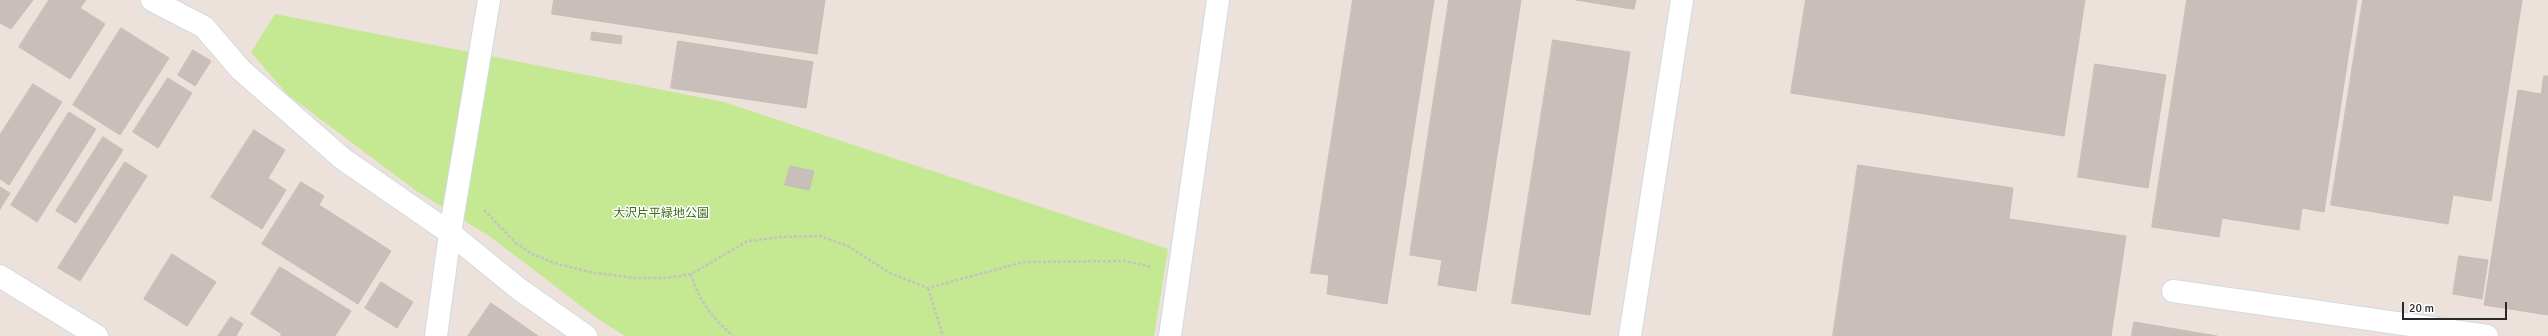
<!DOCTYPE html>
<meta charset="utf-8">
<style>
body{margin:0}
#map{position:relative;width:2548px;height:336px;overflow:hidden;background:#ede1db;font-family:Signika,sans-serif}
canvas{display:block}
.scale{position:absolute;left:2402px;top:302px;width:105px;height:18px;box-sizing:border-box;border:2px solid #2a2a2a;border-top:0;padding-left:5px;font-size:12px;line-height:14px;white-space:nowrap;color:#2a2a2a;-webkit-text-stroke:3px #fff;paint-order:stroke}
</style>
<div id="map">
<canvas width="2548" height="336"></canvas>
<div class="scale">20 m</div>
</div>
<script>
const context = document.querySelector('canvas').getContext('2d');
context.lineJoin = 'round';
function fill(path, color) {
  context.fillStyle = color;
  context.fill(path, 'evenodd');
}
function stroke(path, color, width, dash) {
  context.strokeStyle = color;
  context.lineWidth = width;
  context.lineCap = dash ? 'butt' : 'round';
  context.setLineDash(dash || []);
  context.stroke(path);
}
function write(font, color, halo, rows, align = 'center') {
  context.font = font + ' Signika,"Noto Sans JP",sans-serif';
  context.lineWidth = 3;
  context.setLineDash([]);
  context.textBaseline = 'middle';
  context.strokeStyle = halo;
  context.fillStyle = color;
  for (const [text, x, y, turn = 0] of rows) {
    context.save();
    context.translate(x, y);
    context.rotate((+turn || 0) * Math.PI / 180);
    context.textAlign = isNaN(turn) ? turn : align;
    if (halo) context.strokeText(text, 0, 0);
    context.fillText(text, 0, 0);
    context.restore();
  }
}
const green = new Path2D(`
 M275,14l449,88 444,147 -14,87h-529l-27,-17 -106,-81 -77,-48 -128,-96 -36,-42z`);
const building = new Path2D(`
 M0,0h33l-22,29 -11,-6z
 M49,0h37l-6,8 25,16 -35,55 -51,-32z
 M554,0h271l-8,54 -265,-40z
 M1353,0h81l-47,304 -60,-10 2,-19 -18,-2z
 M1449,0h72l-45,291 -38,-6 4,-25 -32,-5z
 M1576,0h60l-2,9z
 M1806,0h279l-21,136 -273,-43z
 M2187,0h170l-33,212 -22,-4 -3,22 -77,-12 -3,19 -67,-10z
 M2363,0h159l-31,201 -38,-6 -5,29 -117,-19z
 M121,28l48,30 -49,77 -47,-30z
 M592,32l30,4 -1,8 -30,-4z
 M1553,40l77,12 -40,263 -78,-12z
 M678,41l135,21 -7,46 -135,-20z
 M193,50l18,11 -16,25 -17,-11z
 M2095,64l71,11 -18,113 -70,-11z
 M2544,76h4v239l-64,-10 34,-215 23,4z
 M168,78l24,15 -34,55 -25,-16z
 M33,84l29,18 -53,83 -9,-6v-44z
 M69,112l27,17 -59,93 -26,-17z
 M254,130l31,20 -17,28 18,12 -24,39 -51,-32z
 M103,137l20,13 -47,73 -20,-12z
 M125,162l22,14 -67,105 -22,-13z
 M1858,165l155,23 -4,31 117,17 -15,100h-278z
 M790,166l24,5 -5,19 -24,-5z
 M301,182l23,14 -5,9 72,46 -33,53 -96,-60z
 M0,187l10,6 -10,16z
 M172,254l44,28 -29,44 -43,-27z
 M2459,256l29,4 -6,39 -29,-5z
 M280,267l71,44 -16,25h-55l2,-2 -31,-20z
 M381,282l32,20 -16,26 -32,-20z
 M491,303l47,33h-70z
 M231,317l12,7 -7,12h-18z
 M2134,322l83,14h-85z`);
const path = new Path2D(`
 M484,210l32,33 16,11 22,9 36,9 44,6h33l24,-4 57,-33 33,-4 39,-1 28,10 42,27 38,15 96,-26 101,-1 26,6
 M691,274c9,29 20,42 42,62
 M928,288l15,48`);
const minor = new Path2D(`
 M152,0l52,27 37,43 102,89 107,74 69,56 67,47
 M0,276l97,60
 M2173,291l314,45
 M436,336l14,-103 39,-233
 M1170,336l48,-336
 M1630,336l52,-336`);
const parkNames = [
 ["大沢片平緑地公園",661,214]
];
fill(green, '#c5e893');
fill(building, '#c8bfba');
stroke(building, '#c9bcb4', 1);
stroke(minor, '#d0d9e4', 24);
stroke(path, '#c3c3c3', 2.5, [3, 2]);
stroke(minor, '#fff', 22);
write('12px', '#3c6c15', '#fff', parkNames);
</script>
